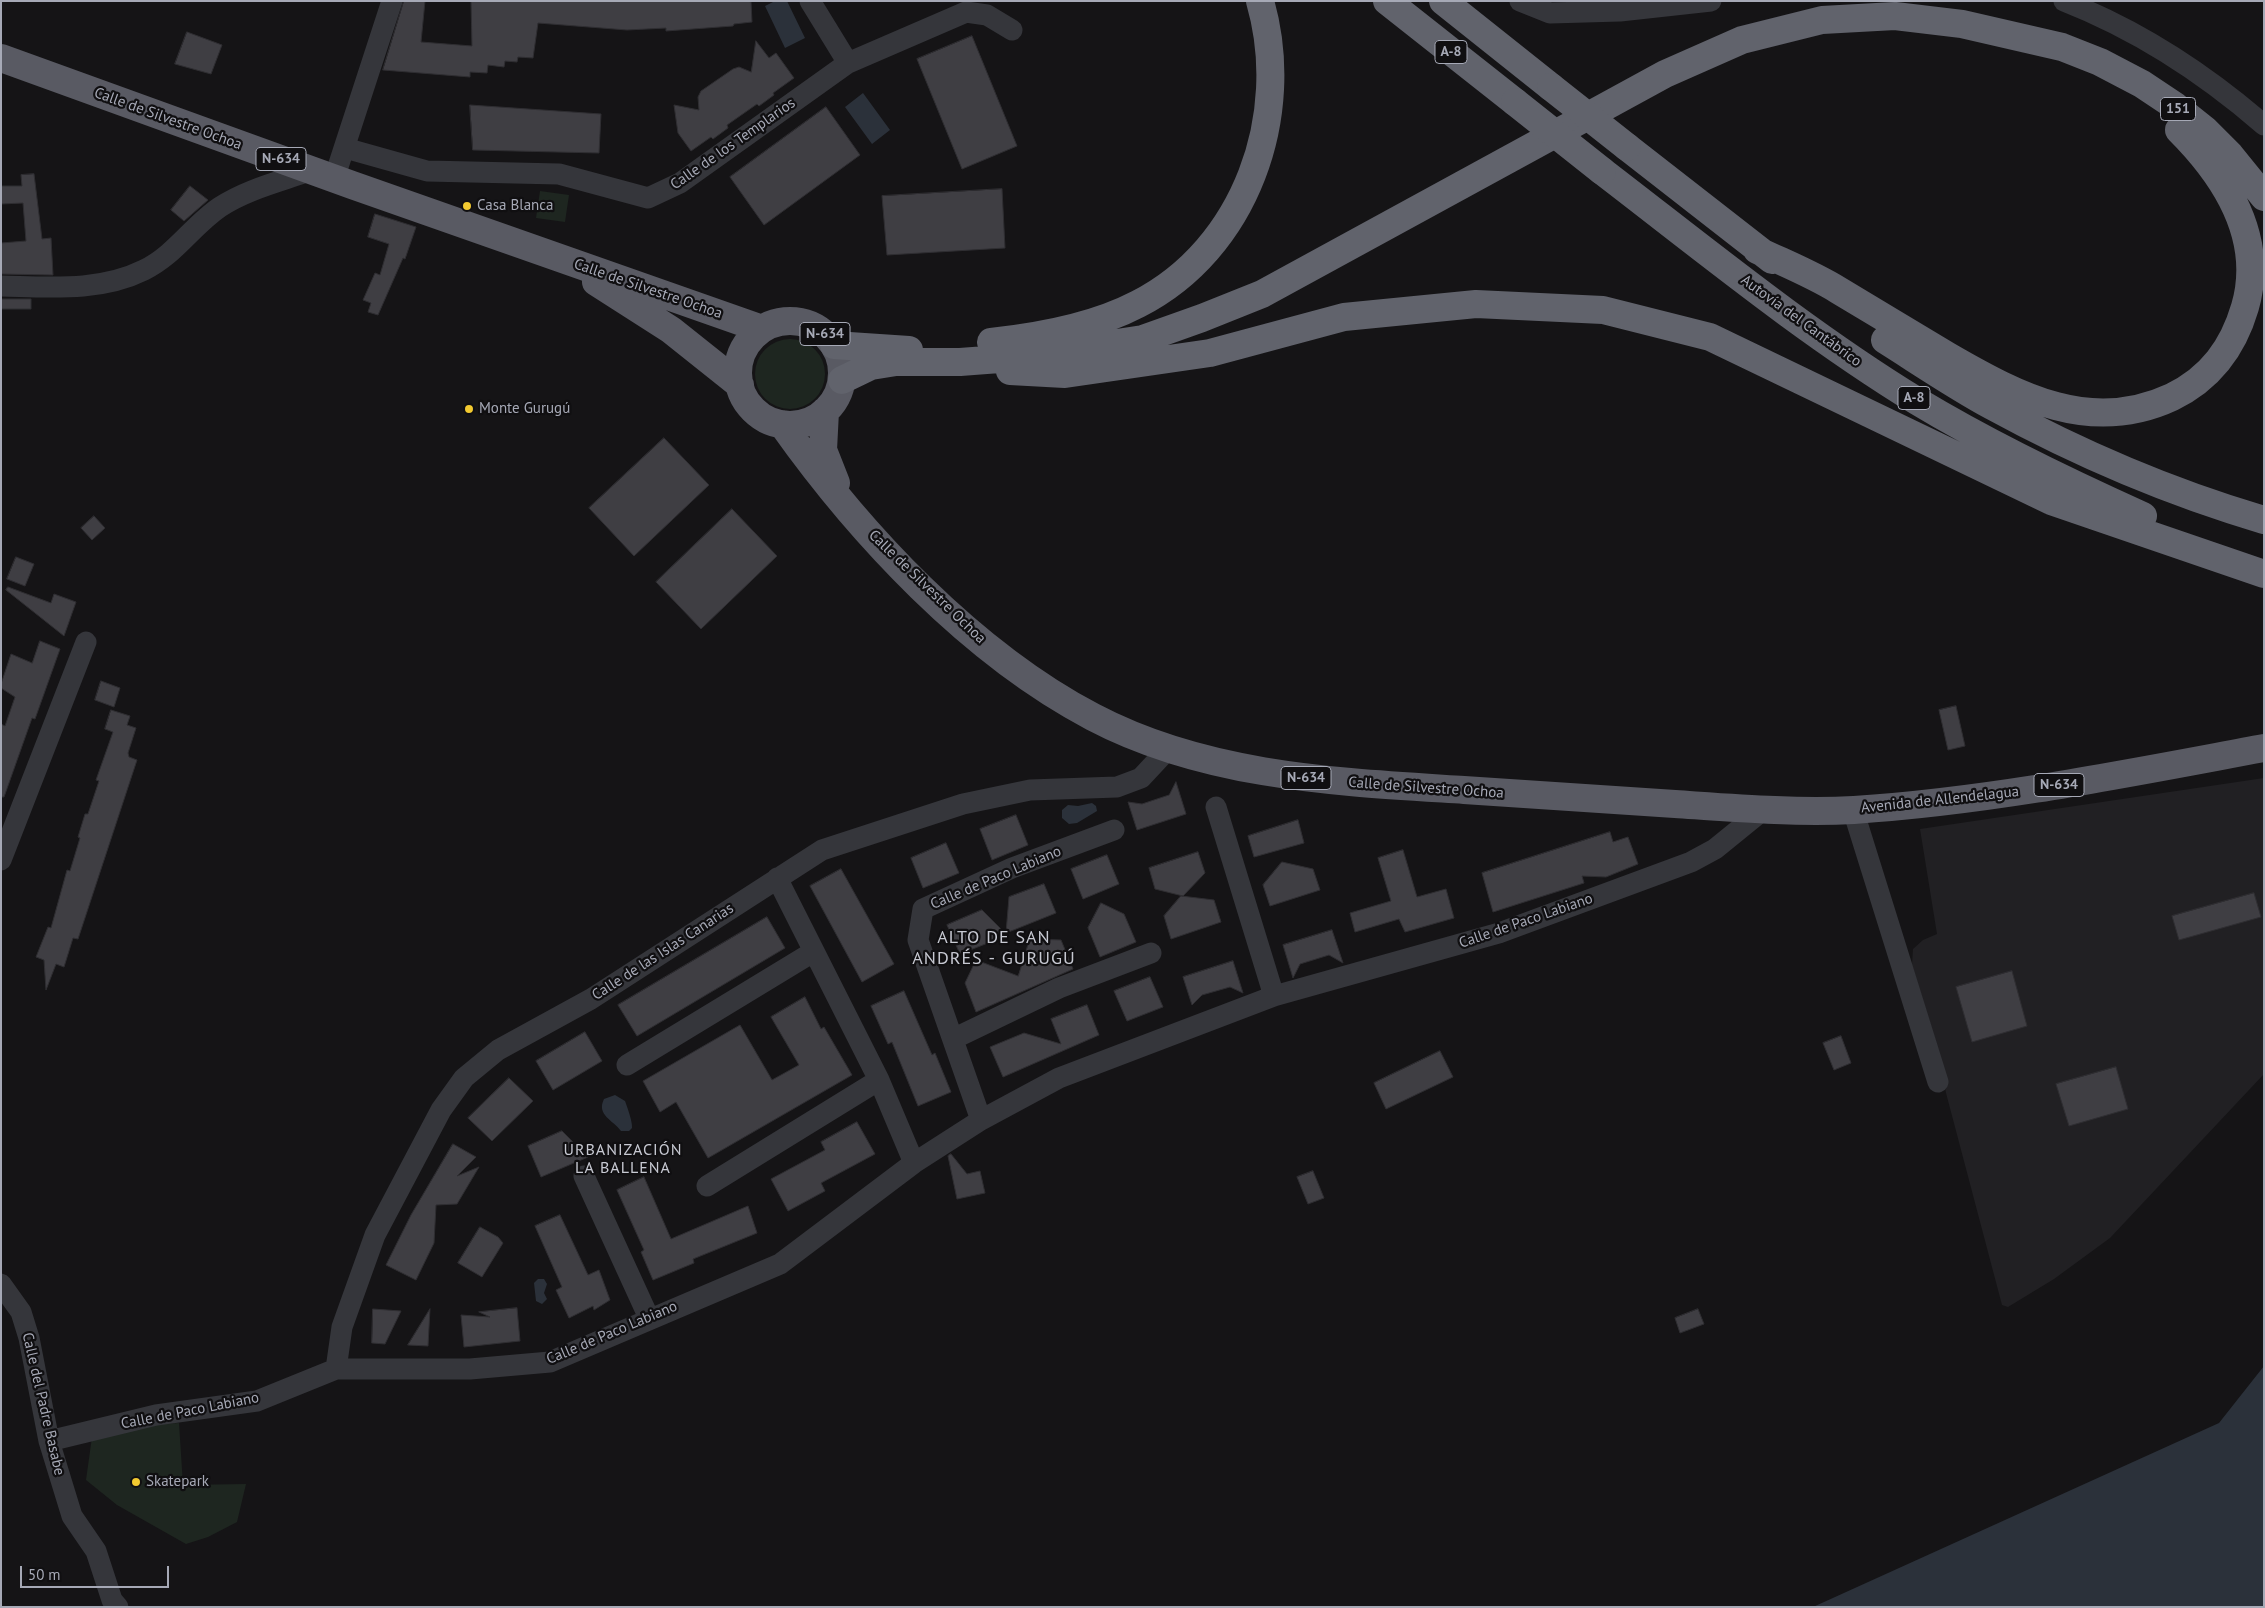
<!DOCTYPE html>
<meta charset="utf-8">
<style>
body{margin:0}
#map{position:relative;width:2265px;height:1608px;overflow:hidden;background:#151416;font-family:"PT Sans",sans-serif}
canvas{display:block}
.frame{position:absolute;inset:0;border:2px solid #a6a9b6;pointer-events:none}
.scale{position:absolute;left:20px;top:1566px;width:149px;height:22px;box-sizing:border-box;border:2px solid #a6a9b6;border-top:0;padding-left:6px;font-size:15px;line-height:18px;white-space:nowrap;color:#a6a9b6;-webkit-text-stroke:4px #100f11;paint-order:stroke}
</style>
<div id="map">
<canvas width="2265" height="1608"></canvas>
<div class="frame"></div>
<div class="scale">50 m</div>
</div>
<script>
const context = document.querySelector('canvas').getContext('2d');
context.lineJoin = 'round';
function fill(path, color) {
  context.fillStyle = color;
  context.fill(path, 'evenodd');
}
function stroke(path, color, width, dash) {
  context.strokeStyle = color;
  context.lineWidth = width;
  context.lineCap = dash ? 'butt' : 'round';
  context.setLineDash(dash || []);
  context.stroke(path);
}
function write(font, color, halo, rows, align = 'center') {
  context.font = font + ' "PT Sans",sans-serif';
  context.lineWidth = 4.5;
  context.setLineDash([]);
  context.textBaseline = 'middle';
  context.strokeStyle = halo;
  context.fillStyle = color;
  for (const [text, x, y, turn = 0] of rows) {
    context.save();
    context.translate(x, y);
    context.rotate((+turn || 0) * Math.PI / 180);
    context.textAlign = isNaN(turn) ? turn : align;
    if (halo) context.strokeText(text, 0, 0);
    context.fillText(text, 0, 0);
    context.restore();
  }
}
const built = new Path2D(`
 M2264,778v296l-154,164 -56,41 -46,28 -6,-2 -56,-212 -7,-41 -27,-87 1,-16 10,-9 14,-6 -17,-105z`);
const green = new Path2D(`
 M540,191l29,4 -4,27 -29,-4z
 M755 374a35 35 0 1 1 70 0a35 35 0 1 1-70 0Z
 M179,1423l4,62 63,-1 -9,38 -29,15 -22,7 -69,-39 -31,-25 6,-43 56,-12z`);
const water = new Path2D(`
 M775,1h12l18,37 -20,10 -20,-42z
 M863,93l27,37 -18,14 -27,-37z
 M1092,803l4,3 1,5 -20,12 -8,1 -7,-6v-8l6,-5 10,1z
 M615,1095l10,6c2,5 8,22 7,27l-3,3h-8c-8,-11 -25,-16 -17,-32z
 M538,1279h6l3,5 -3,9 3,6 -5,5 -6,-3 -2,-18z
 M2264,1366v241h-451l406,-184z`);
const building = new Path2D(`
 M404,1h21l-4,41 51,4 -1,-45h276l4,1 1,20 -18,2 -1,2 -67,5v-3l-39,2 -89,-7 -5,35 -15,-1 -1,5 -12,-1 -1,6 -16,-2 -1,8 -17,-1v5l-87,-7z
 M187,32l35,13 -11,29 -36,-10z
 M972,36l45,110 -55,23 -45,-110z
 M756,41l13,17 7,-5 18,25 -21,15 1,2 -15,11 -2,-2 -30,21 1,3 -15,11 -2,-2 -20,14 -13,-18 -4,-28 25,5 -1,-13 3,-6 32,-22 6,-2 12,5z
 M470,105l131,9 -2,39 -126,-3z
 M826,107l34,48 -96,70 -34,-48z
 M34,174l8,65 9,-1 2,37 -52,-1v-31l25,-2 -3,-38 -22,1v-18h21l-1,-11z
 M190,186l18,14 -24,21 -13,-11z
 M1002,189l3,59 -118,7 -5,-59z
 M375,214l41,13 -11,32 -2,-1 -25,57 -10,-3 3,-9 -8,-3 12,-27 5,2 9,-31 -21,-7z
 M1,299h30v10h-30z
 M664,438l45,47 -75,71 -45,-48z
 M732,509l45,47 -76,73 -45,-47z
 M94,516l11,12 -13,12 -11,-12z
 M16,557l18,7 -9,22 -18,-7z
 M8,587l43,16 3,-9 22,8 -12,34 -58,-46z
 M40,641l20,8 -25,70 -3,-1 -28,79h-3v-73l4,2 10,-29 -14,-9v-4l10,-30 21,9z
 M101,681l19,7 -6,19 -19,-7z
 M1956,706l9,40 -17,4 -9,-40z
 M111,710l19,6 -3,9 9,3 -8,25 1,4 8,3 -59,179 -5,-1 -9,29 -8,-3 -10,26 -2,-30 -8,-3 12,-30 3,1 16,-58 3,1 10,-33 -2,-1 7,-23h3l11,-33 -3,-1 17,-48 -8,-3z
 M1176,782l10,32 -49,16 -9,-28 14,2 27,-9z
 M1016,815l12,30 -36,15 -12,-31z
 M1298,820l6,23 -50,14 -6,-21z
 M1610,832l3,10 15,-5 10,27 -32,13 -24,-1 2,7 -91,29 -11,-39z
 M946,843l13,30 -36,15 -12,-30z
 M1403,850l14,47 29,-8 8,29 -49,14 -6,-13 -44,13 -5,-19 41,-12 -13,-43z
 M1198,852l7,21 -22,23 -28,-7 -6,-21z
 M1107,855l12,29 -36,15 -12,-30z
 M1282,862l31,7 7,21 -50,16 -7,-21z
 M841,869l53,95 -32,18 -52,-96z
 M1044,884l12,29 -50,20 3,-36z
 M2254,893l7,24 -82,23 -7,-24z
 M1181,896l33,4 7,22 -50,17 -7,-23z
 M1101,903l23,11 12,28 -36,15 -12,-29z
 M982,910l23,23 -8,4h6l-43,17 -13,-29z
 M767,917l18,31 -148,88 -19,-31z
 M1332,930l11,33 -14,-8 -29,9 -7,14 -10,-33z
 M1030,939l31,1 12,29 -97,43 -11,-29 11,-23 42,16z
 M1233,961l10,32 -13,-6 -28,8 -10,10 -9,-28z
 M2012,971l15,55 -55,16 -16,-55z
 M1150,977l13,30 -36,14 -13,-30z
 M904,991l28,64 3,-2 16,39 -33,14 -26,-64 -4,2 -17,-38z
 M805,997l16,32 3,-2 28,48 -144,83 -32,-56 -16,10 -17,-31 97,-56 32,55 27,-15 -28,-48z
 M1087,1005l12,30 -96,42 -13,-30 34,-14 37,11 -10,-25z
 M585,1032l17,29 -49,29 -17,-29z
 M1841,1036l10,27 -17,7 -11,-27z
 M1440,1051l13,26 -67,32 -12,-26z
 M2116,1067l12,42 -59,17 -13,-42z
 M509,1078l24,23 -41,40 -24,-23z
 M857,1122l18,32 -54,29 4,8 -37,20 -17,-32 54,-29 -4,-8z
 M562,1131l26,26 -47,20 -13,-31z
 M453,1144l23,13 -19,19 22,-9 -22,37 -21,1 -2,38 -18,37 -30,-15 25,-50z
 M951,1154l16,20 13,-3 5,22 -28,6 -9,-43z
 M1313,1171l11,27 -16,6 -11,-27z
 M644,1177l27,62 77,-33 9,27 -64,26 1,4 -41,17 -12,-28 3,-2 -27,-60z
 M560,1215l28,60 11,-5 11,30 -16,10 -1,-4 -24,12 -13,-28 6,-3 -27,-61z
 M480,1227l18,10 5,6 -21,34 -24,-14z
 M517,1308l3,33 -56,6 -3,-32 29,2 -11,-5z
 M373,1309l28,2 -16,33 -13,-1z
 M430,1309l-2,37 -20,-1z
 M1698,1309l6,15 -24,9 -5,-15z`);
const minor = new Path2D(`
 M810,1l38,62
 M1520,1l30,12 70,-2 91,-10
 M2064,1c74,29 140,72 200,124
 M345,148l82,23 132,3 89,24 32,-15 168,-120 118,-51 21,3 25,15
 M334,179l58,-178
 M1,286c48,1 99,6 143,-16 31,-15 48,-44 76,-63 27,-18 62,-26 92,-37
 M1216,807l58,189
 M1853,810l85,272
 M1,860l85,-218
 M777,878l102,202 35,83
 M953,1039l106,-51 92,-35
 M627,1065l186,-113
 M981,1120l-63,-180 5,-31 89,-41 102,-38
 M584,1176l65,142
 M707,1186l172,-106
 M1,1284l20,28 8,26 20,103 23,75 24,35 16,49 6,7
 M336,1369l6,-42 33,-92 66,-125 23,-32 34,-28 93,-51 231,-149 141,-46 67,-14 87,-3 24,-9 27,-29
 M49,1441l107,-26 101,-14 79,-32h134l80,-7 230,-98 134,-101 67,-43 78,-42 215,-82 225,-63 192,-71 24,-13 48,-39`);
const trunk = new Path2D(`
 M1,58l351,127 410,144
 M596,282l75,48 69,55
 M738 373a52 52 0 1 1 104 0a52 52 0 1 1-104 0Z
 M825,411l-2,39 13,33
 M782,424c78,110 189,229 311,293 114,60 246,65 371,73 71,5 141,10 211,14 60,4 120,9 179,6 137,-9 275,-37 410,-62`);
const motorway = new Path2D(`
 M1387,1l128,101
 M1443,1l108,86
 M1627,147l145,113
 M1602,171c103,79 204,162 315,230 73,44 148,80 226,115
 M1757,250c27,13 55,24 81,40 37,22 73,44 110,66 71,41 143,79 224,41 39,-19 61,-49 73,-90 20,-69 -19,-130 -66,-177
 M1885,340c35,22 70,46 107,66 86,47 177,86 272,114
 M991,342c47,-5 105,-16 147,-38 108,-55 155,-189 122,-303
 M834,345l75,5
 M1010,371l55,3 145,-21 134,-36 132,-13 127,6 107,27 341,164 213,73
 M842,380l29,-14 25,-4h64l66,-5 117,-18 59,-21 60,-24 403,-220 77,-34 80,-20 73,-4 67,8 100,23 38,15 42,22 33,22 30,24 25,25 34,42`);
const motorwayBridge = new Path2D(`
 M1551,87l76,60
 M1515,102l87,69`);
const markers = [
 [467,206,5,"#f2c930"],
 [469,409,5,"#f2c930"],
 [136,1482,5,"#f2c930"]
];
const shields = [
 [1451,52,32],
 [2178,109,35],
 [281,159,50],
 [825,334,50],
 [1914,398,32],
 [1306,778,50],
 [2059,785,50]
];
const shieldNames = [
 ["A-8",1451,52],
 ["151",2178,109],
 ["N-634",281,159],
 ["N-634",825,334],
 ["A-8",1914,398],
 ["N-634",1306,778],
 ["N-634",2059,785]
];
const streetNames = [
 ["Calle de Silvestre Ochoa",168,119,20],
 ["Calle de los Templarios",733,144,-35],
 ["Calle de Silvestre Ochoa",648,289,19],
 ["Autovía del Cantábrico",1801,321,36],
 ["Calle de Silvestre Ochoa",927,587,44],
 ["Calle de Silvestre Ochoa",1426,788,4],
 ["Avenida de Allendelagua",1940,800,-6],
 ["Calle de Paco Labiano",996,878,-23],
 ["Calle de Paco Labiano",1526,921,-19],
 ["Calle de las Islas Canarias",663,952,-33],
 ["Calle de Paco Labiano",612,1333,-23],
 ["Calle del Padre Basabe",43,1404,77],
 ["Calle de Paco Labiano",190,1411,-11]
];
const poiNames = [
 ["Casa Blanca",477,206],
 ["Monte Gurugú",479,409],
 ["Skatepark",146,1482]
];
const neighbourhoodNames = [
 ["URBANIZACIÓN",623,1150],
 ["LA BALLENA",623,1168]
];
const quarterNames = [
 ["ALTO DE SAN",994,938],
 ["ANDRÉS - GURUGÚ",994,959]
];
fill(built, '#212023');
fill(green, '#1e2620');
fill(water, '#2b313a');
fill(building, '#3f3e43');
stroke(building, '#2f2e32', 1);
stroke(minor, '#35363b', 21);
stroke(trunk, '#595a63', 28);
stroke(motorway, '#61636c', 28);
stroke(motorwayBridge, '#61636c', 28);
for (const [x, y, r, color] of markers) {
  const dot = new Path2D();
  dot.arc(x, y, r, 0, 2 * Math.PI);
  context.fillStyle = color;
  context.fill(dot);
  stroke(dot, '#100f11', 2);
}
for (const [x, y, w] of shields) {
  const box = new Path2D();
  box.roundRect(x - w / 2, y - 11.5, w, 23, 4);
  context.fillStyle = '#100f11';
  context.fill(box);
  stroke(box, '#a6a9b6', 1);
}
write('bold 14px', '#a6a9b6', null, shieldNames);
write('15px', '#a6a9b6', '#100f11', streetNames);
write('15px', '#a6a9b6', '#100f11', poiNames, 'left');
context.letterSpacing = '1px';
write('16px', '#c7c9d2', '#100f11', neighbourhoodNames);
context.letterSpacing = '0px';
context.letterSpacing = '1px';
write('18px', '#c7c9d2', '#100f11', quarterNames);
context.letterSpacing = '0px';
</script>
